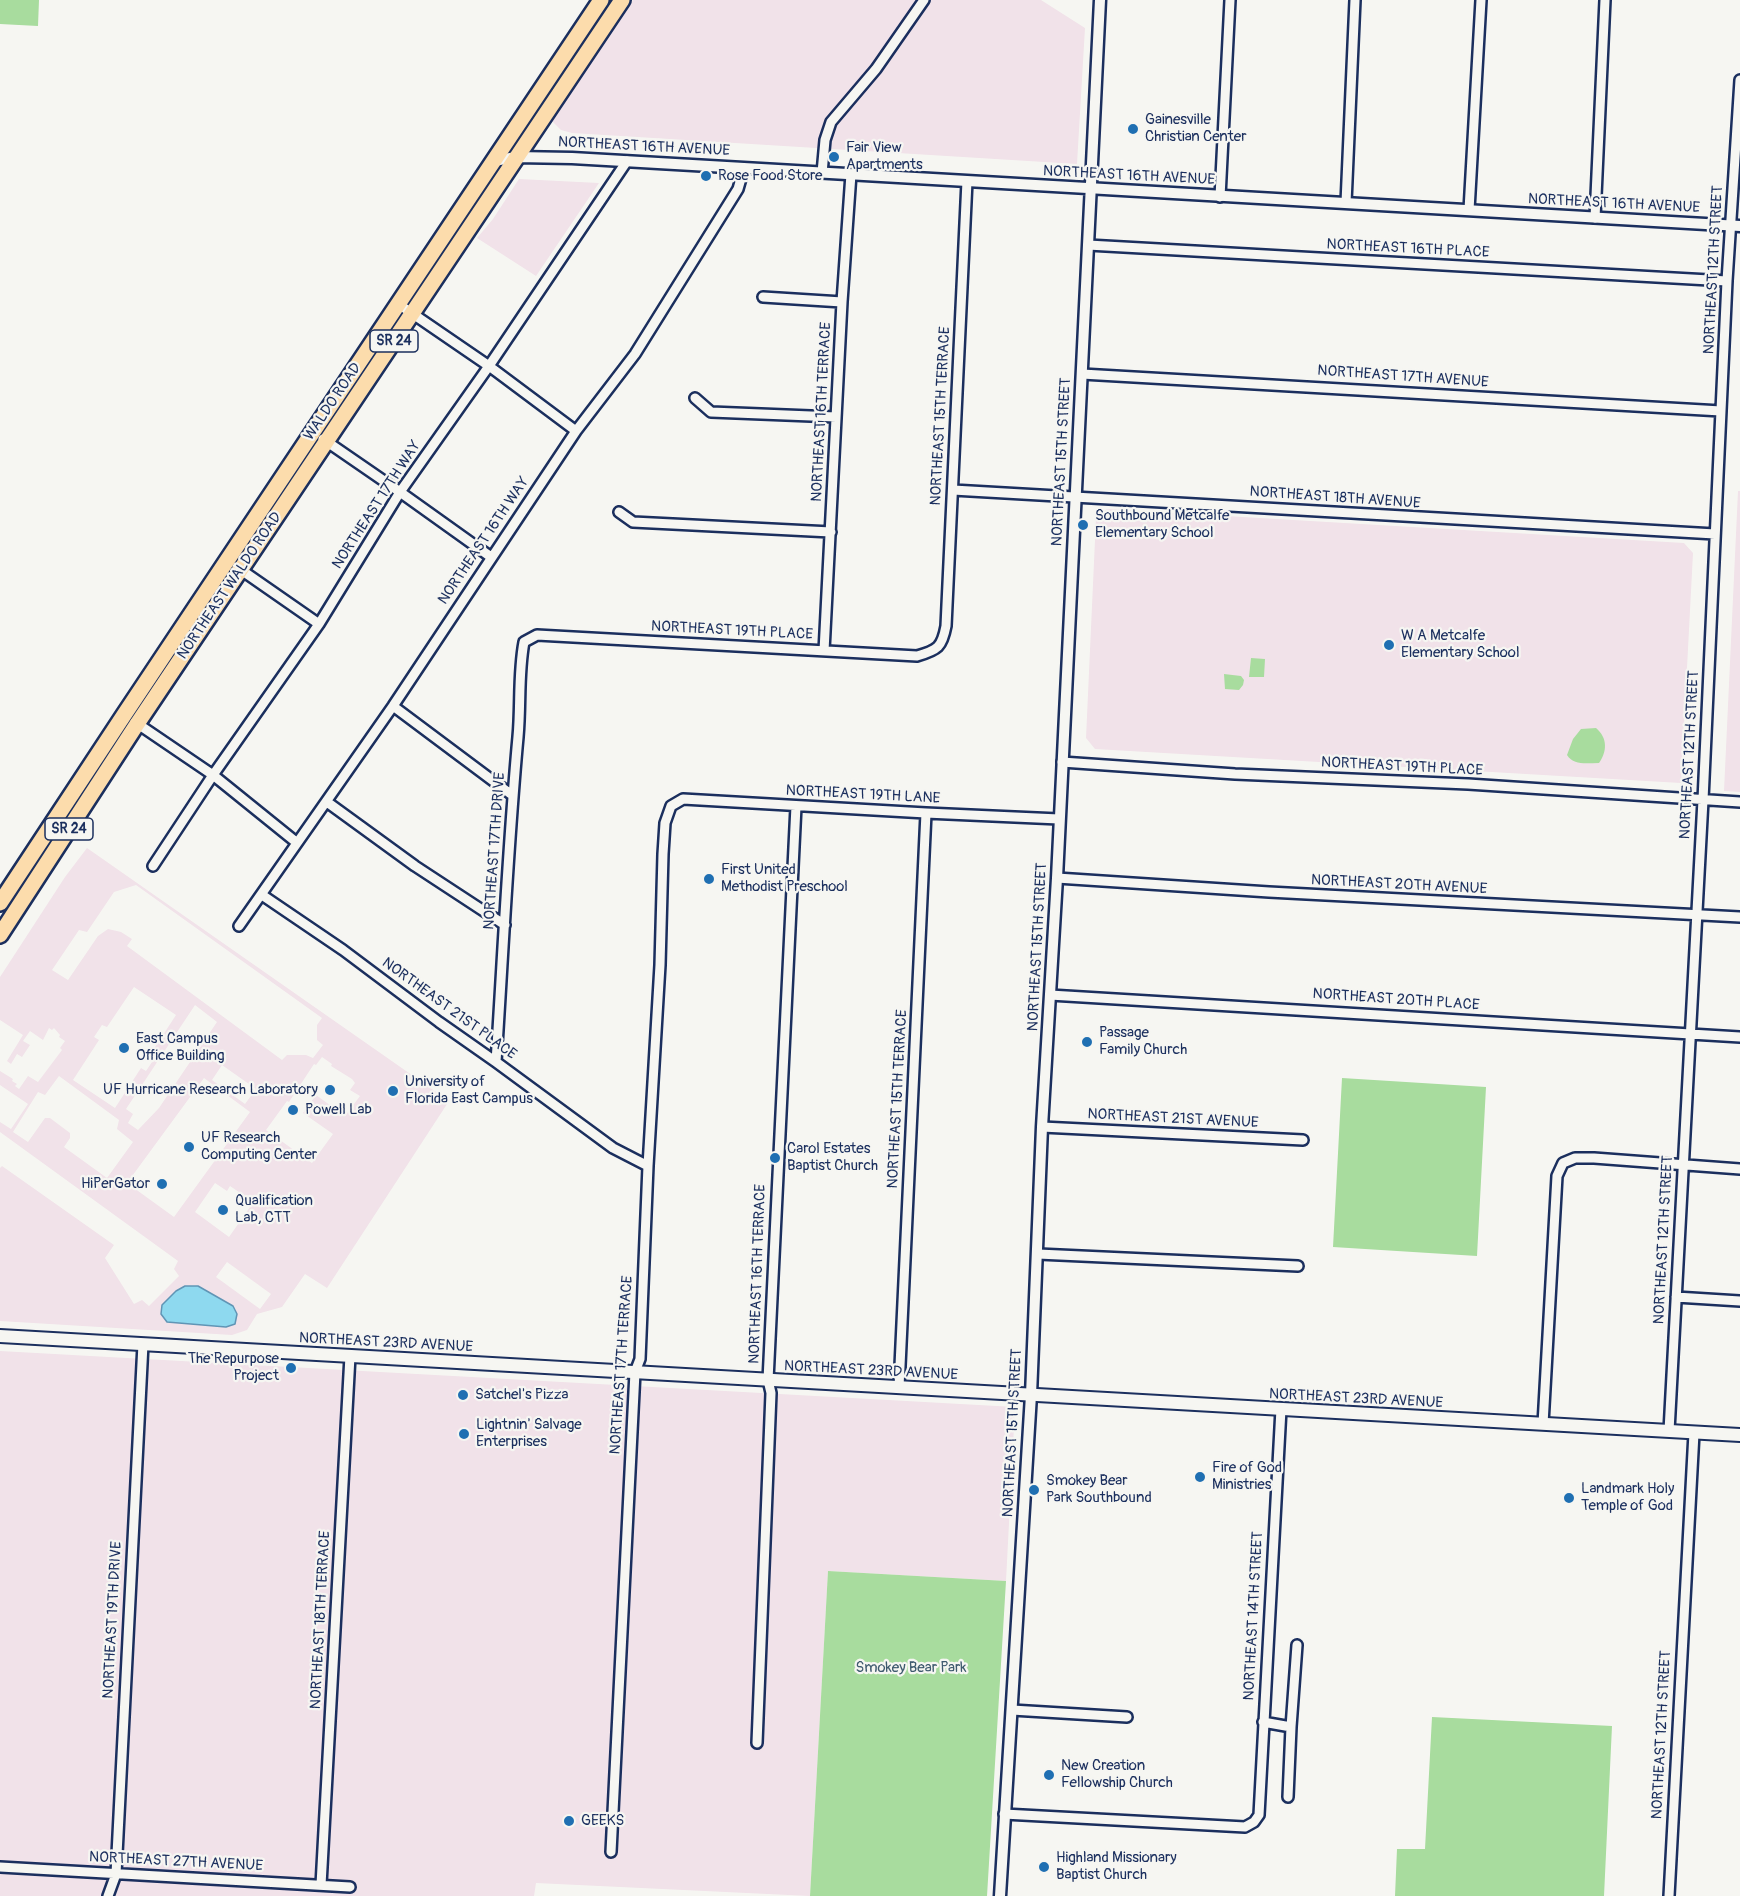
<!DOCTYPE html>
<style>
body{margin:0}
canvas{display:block;background:#f6f6f2}
</style>
<canvas width="1740" height="1896"></canvas>
<script>
const context = document.querySelector('canvas').getContext('2d');
context.lineJoin = 'round';
function fill(path, color) {
  context.fillStyle = color;
  context.fill(path, 'evenodd');
}
function stroke(path, color, width, dash) {
  context.strokeStyle = color;
  context.lineWidth = width;
  context.lineCap = dash ? 'butt' : 'round';
  context.setLineDash(dash || []);
  context.stroke(path);
}
function write(font, color, halo, rows, align = 'center') {
  context.font = font + ' Pangolin,sans-serif';
  context.lineWidth = 4.5;
  context.setLineDash([]);
  context.textBaseline = 'middle';
  context.strokeStyle = halo;
  context.fillStyle = color;
  for (const [text, x, y, turn = 0] of rows) {
    context.save();
    context.translate(x, y);
    context.rotate((+turn || 0) * Math.PI / 180);
    context.textAlign = isNaN(turn) ? turn : align;
    if (halo) context.strokeText(text, 0, 0);
    context.fillText(text, 0, 0);
    context.restore();
  }
}
const built = new Path2D(`
 M633,0h408l44,28 -8,136 -505,-31 -11,-3 -9,-9z
 M519,179l80,4 -63,93 -59,-38 16,-19z
 M1738,491h2v301l-16,-1z
 M1107,509l577,34 9,10 -12,230 -586,-34 -9,-11 10,-220z
 M87,848l362,253 -122,187 -22,-14 -23,33 -25,7 -10,16 -15,5 -232,-14v-153l2,-2 112,79 -9,13 29,46 8,-4 7,6 30,-30 -5,-7 4,-8 -178,-129v-10l11,7 17,-25 -28,-19v-14l13,8 -1,2 5,3 -2,2 4,3 9,-13 10,6 24,-32 -2,-2 5,-7 -6,-4 1,-2 -6,-7 -2,2 -3,-2 -6,12 -13,-9 -7,10 7,4 -8,12 -5,-3 -6,10 -4,-3 16,-26 -23,-15v-43l65,-100zM136,885l186,133 -5,7v15l6,5 -10,13 -7,-3h-19l-5,5 -155,-114 5,-7 -11,-7 -13,-3 -10,7 -30,44 -16,-10 27,-40 8,2 27,-40zM134,987l42,28 -26,40 4,4 -8,12 -5,-3 -26,40 -42,-28 26,-40 -5,-3 8,-12 5,2zM195,1005l22,17 -58,86 -21,22 -10,-7 5,-9 -7,-5zM322,1057l10,7 -1,2 21,13 3,4 -5,7 10,6 -15,20 -29,-21 -13,18 30,21 -21,29 -46,-33 21,-29 2,1 25,-38 2,1zM222,1065l34,24 -11,15 -33,-24zM59,1076l60,44 -2,9 16,13 -26,36 -43,-31 6,-9v-5l-20,-15h-5l-17,24 -15,-10 25,-40 7,3zM204,1078l46,34 -76,105 -47,-34zM215,1183l12,8 3,-5 19,13 -3,5 4,3 -21,30 -34,-25zM227,1262l44,32 -11,15 -44,-32zM192,1285l6,1 35,20 3,4 -74,-5 14,-14z
 M0,1351l1015,56 -9,174 -178,-10 -18,325 -274,-13 -2,13h-534z`);
const green = new Path2D(`
 M0,0h39l-1,26 -38,-2z
 M1251,658l14,1 -1,18h-15z
 M1224,674l17,2 3,4 -1,5 -4,5 -14,-1z
 M1596,728c12,10 11,24 3,35 -12,0 -25,3 -32,-8l6,-16 8,-10z
 M1342,1078l144,9 -9,169 -144,-9z
 M828,1571l178,10 -19,315h-177z
 M1432,1717l180,9 -8,170h-209l2,-47h28z`);
const water = new Path2D(`
 M185,1286h13l35,20 4,8 -2,10 -9,3 -59,-5 -6,-8 1,-9 14,-14z`);
const minor = new Path2D(`
 M822,173l3,-33 6,-18 45,-53 48,-69
 M1220,197l10,-197
 M1346,203l9,-203
 M1469,210l12,-210
 M1595,218l10,-218
 M1088,245l639,36
 M763,297l79,5
 M397,303l92,63 87,65
 M1082,374l639,37
 M695,398l16,14 125,5
 M323,439l77,53 91,65
 M953,490l762,44
 M619,512l14,10 198,10
 M237,567l82,57
 M824,651l18,-349 9,-128
 M393,706l119,89
 M135,722l78,53 83,67
 M1062,762l173,12 233,10 272,18
 M327,802l88,64 90,59
 M153,866l60,-91 106,-151 81,-132 89,-126 138,-205
 M1057,878l212,14 471,25
 M262,895l81,55 96,72 57,40 117,86 35,18
 M239,926l154,-220 183,-275 59,-77 103,-165 6,-21
 M1050,995l690,42
 M496,1062c7,-108 12,-217 22,-325 3,-32 0,-63 6,-95l13,-7 380,21c21,-6 25,-9 29,-30l21,-445
 M1042,1127l261,13
 M1038,1254l260,12
 M1676,1297l64,4
 M899,1387l27,-574
 M1543,1424l14,-248 6,-13 12,-5h19l146,11
 M1669,1431l34,-631 24,-519 13,-201
 M1012,1710l115,7
 M1263,1722l28,5 6,-82
 M757,1743l14,-350 -3,-13 28,-574
 M1288,1797l3,-70
 M1004,1814l241,13 9,-5 5,-7 22,-406
 M611,1852l24,-480 5,-13 8,-193 12,-201 3,-111 2,-31 6,-17 12,-7 243,14 133,6
 M0,1867l350,20
 M321,1885l29,-529
 M108,1896l8,-22 27,-530
 M1669,1896l25,-463`);
const tertiary = new Path2D(`
 M494,161l22,-4 56,1 1168,68
 M1000,1896l31,-501 11,-268 15,-249 43,-878`);
const secondary = new Path2D(`
 M0,1336l1740,99`);
const trunk = new Path2D(`
 M0,903l124,-188 477,-715
 M0,935l137,-211 485,-724`);
const markers = [
 [1133,129,6,"#1f6fb2"],
 [834,157,6,"#1f6fb2"],
 [706,176,6,"#1f6fb2"],
 [1083,525,6,"#1f6fb2"],
 [1389,645,6,"#1f6fb2"],
 [709,879,6,"#1f6fb2"],
 [1087,1042,6,"#1f6fb2"],
 [124,1048,6,"#1f6fb2"],
 [330,1090,6,"#1f6fb2"],
 [393,1091,6,"#1f6fb2"],
 [293,1110,6,"#1f6fb2"],
 [189,1147,6,"#1f6fb2"],
 [775,1158,6,"#1f6fb2"],
 [162,1184,6,"#1f6fb2"],
 [223,1210,6,"#1f6fb2"],
 [291,1368,6,"#1f6fb2"],
 [463,1395,6,"#1f6fb2"],
 [464,1434,6,"#1f6fb2"],
 [1200,1477,6,"#1f6fb2"],
 [1034,1490,6,"#1f6fb2"],
 [1569,1498,6,"#1f6fb2"],
 [1049,1775,6,"#1f6fb2"],
 [569,1821,6,"#1f6fb2"],
 [1044,1867,6,"#1f6fb2"]
];
const shields = [
 [394,341,48],
 [69,829,48]
];
const shieldNames = [
 ["SR 24",394,341],
 ["SR 24",69,829]
];
const poiNames = [
 ["Gainesville",1145,120],
 ["Christian Center",1145,137],
 ["Fair View",846,148],
 ["Apartments",846,165],
 ["Rose Food Store",718,176],
 ["Southbound Metcalfe",1095,516],
 ["Elementary School",1095,533],
 ["W A Metcalfe",1401,636],
 ["Elementary School",1401,653],
 ["First United",721,870],
 ["Methodist Preschool",721,887],
 ["Passage",1099,1033],
 ["Family Church",1099,1050],
 ["East Campus",136,1039],
 ["Office Building",136,1056],
 ["University of",405,1082],
 ["Florida East Campus",405,1099],
 ["UF Hurricane Research Laboratory",318,1090,"right"],
 ["Powell Lab",305,1110],
 ["UF Research",201,1138],
 ["Computing Center",201,1155],
 ["Carol Estates",787,1149],
 ["Baptist Church",787,1166],
 ["HiPerGator",150,1184,"right"],
 ["Qualification",235,1201],
 ["Lab, CTT",235,1218],
 ["The Repurpose",279,1359,"right"],
 ["Project",279,1376,"right"],
 ["Satchel's Pizza",475,1395],
 ["Lightnin' Salvage",476,1425],
 ["Enterprises",476,1442],
 ["Fire of God",1212,1468],
 ["Ministries",1212,1485],
 ["Smokey Bear",1046,1481],
 ["Park Southbound",1046,1498],
 ["Landmark Holy",1581,1489],
 ["Temple of God",1581,1506],
 ["New Creation",1061,1766],
 ["Fellowship Church",1061,1783],
 ["GEEKS",581,1821],
 ["Highland Missionary",1056,1858],
 ["Baptist Church",1056,1875]
];
const streetNames = [
 ["NORTHEAST 16TH AVENUE",644,147,3],
 ["NORTHEAST 16TH AVENUE",1129,176,3],
 ["NORTHEAST 16TH AVENUE",1614,204,3],
 ["NORTHEAST 16TH PLACE",1408,249,3],
 ["NORTHEAST 12TH STREET",1714,270,-87],
 ["NORTHEAST 17TH AVENUE",1403,377,4],
 ["WALDO ROAD",333,402,-56],
 ["NORTHEAST 16TH TERRACE",822,412,-87],
 ["NORTHEAST 15TH TERRACE",941,416,-87],
 ["NORTHEAST 15TH STREET",1062,462,-87],
 ["NORTHEAST 18TH AVENUE",1335,498,4],
 ["NORTHEAST 17TH WAY",377,505,-57],
 ["NORTHEAST 16TH WAY",484,541,-56],
 ["NORTHEAST WALDO ROAD",230,586,-56],
 ["NORTHEAST 19TH PLACE",732,631,3],
 ["NORTHEAST 12TH STREET",1690,755,-87],
 ["NORTHEAST 19TH PLACE",1402,767,3],
 ["NORTHEAST 19TH LANE",863,795,3],
 ["NORTHEAST 17TH DRIVE",495,851,-86],
 ["NORTHEAST 20TH AVENUE",1399,885,3],
 ["NORTHEAST 15TH STREET",1038,947,-87],
 ["NORTHEAST 20TH PLACE",1396,1000,4],
 ["NORTHEAST 21ST PLACE",449,1009,36],
 ["NORTHEAST 15TH TERRACE",898,1099,-87],
 ["NORTHEAST 21ST AVENUE",1173,1119,3],
 ["NORTHEAST 12TH STREET",1664,1240,-87],
 ["NORTHEAST 16TH TERRACE",758,1274,-88],
 ["NORTHEAST 23RD AVENUE",386,1343,3],
 ["NORTHEAST 17TH TERRACE",622,1365,-86],
 ["NORTHEAST 23RD AVENUE",871,1371,3],
 ["NORTHEAST 23RD AVENUE",1356,1399,3],
 ["NORTHEAST 15TH STREET",1013,1433,-87],
 ["NORTHEAST 14TH STREET",1254,1616,-87],
 ["NORTHEAST 19TH DRIVE",113,1620,-87],
 ["NORTHEAST 18TH TERRACE",321,1620,-87],
 ["NORTHEAST 12TH STREET",1662,1735,-87],
 ["NORTHEAST 27TH AVENUE",176,1862,3]
];
const parkNames = [
 ["Smokey Bear Park",911,1668]
];
fill(built, '#f1e2e9');
fill(green, '#a8dc9e');
fill(water, '#8ed9ef');
stroke(water, '#6095b5', 1.5);
stroke(minor, '#1b2f5e', 14);
stroke(tertiary, '#1b2f5e', 15);
stroke(secondary, '#1b2f5e', 16);
stroke(trunk, '#1b2f5e', 20);
stroke(minor, '#f6f6f2', 9);
stroke(tertiary, '#f6f6f2', 10);
stroke(secondary, '#f6f6f2', 12);
stroke(trunk, '#fcdcac', 15);
for (const [x, y, r, color] of markers) {
  const dot = new Path2D();
  dot.arc(x, y, r, 0, 2 * Math.PI);
  context.fillStyle = color;
  context.fill(dot);
  stroke(dot, '#f6f6f2', 2);
}
for (const [x, y, w] of shields) {
  const box = new Path2D();
  box.roundRect(x - w / 2, y - 11, w, 22, 4.5);
  context.fillStyle = '#f6f6f2';
  context.fill(box);
  stroke(box, '#1b2f5e', 1.5);
}
write('bold 14px', '#1b2f5e', null, shieldNames);
write('15px', '#1b2f5e', '#f6f6f2', poiNames, 'left');
write('15px', '#1b2f5e', '#f6f6f2', streetNames);
write('15px', '#3e5a6e', '#f6f6f2', parkNames);
</script>
